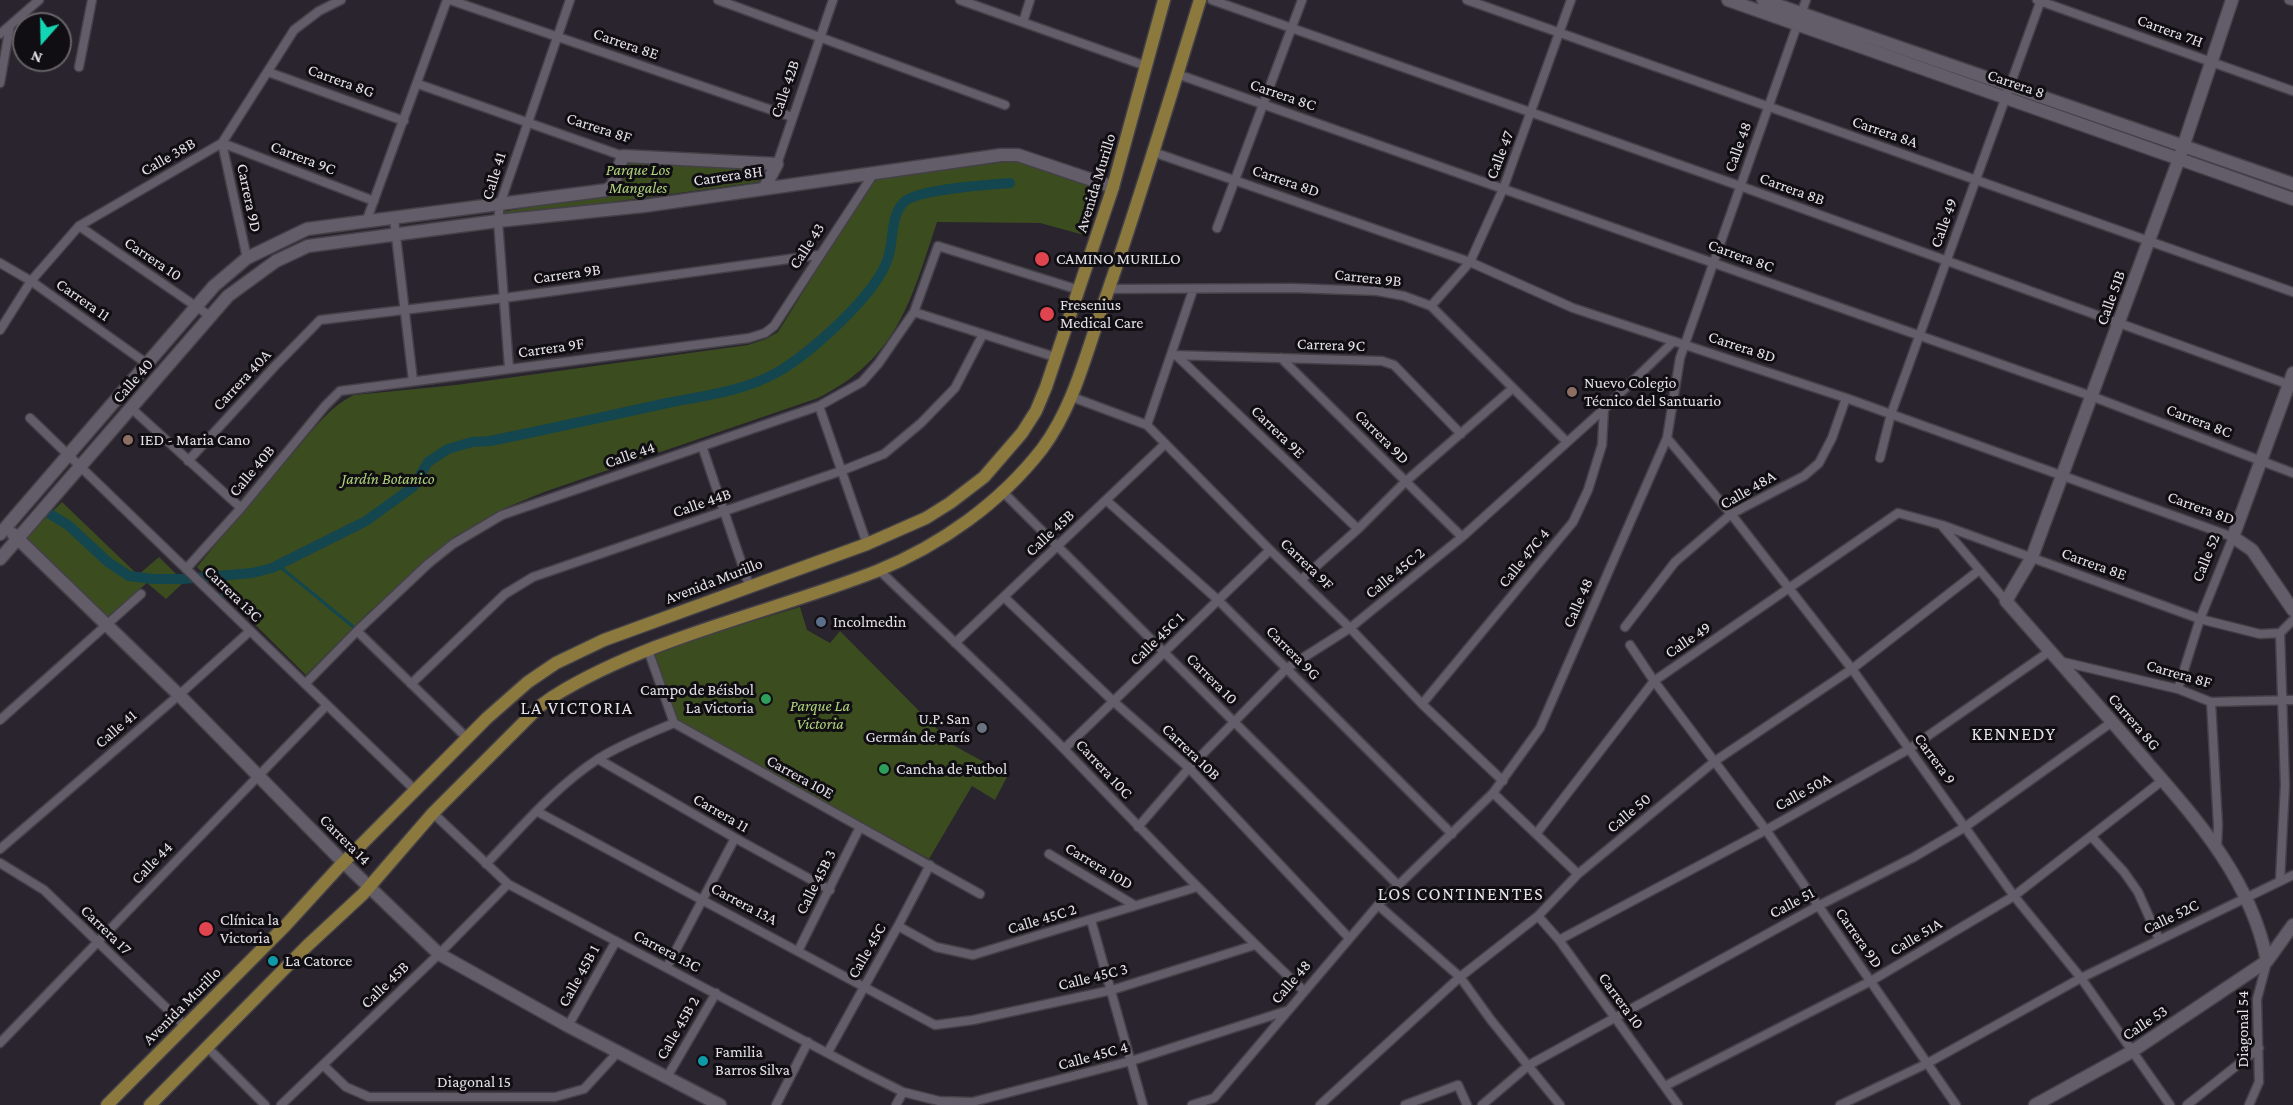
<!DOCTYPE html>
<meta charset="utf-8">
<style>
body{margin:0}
#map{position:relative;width:2293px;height:1105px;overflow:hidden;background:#29242d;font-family:"Crimson Pro",serif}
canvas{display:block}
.north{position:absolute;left:12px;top:12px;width:60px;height:60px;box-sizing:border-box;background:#100e12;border:2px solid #656268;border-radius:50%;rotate:200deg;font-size:16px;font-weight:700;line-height:24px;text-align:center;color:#e4e1e8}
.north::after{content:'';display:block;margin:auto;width:21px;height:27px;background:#14d5b3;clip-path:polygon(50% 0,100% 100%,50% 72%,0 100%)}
</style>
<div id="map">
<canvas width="2293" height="1105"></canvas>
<div class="north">N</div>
</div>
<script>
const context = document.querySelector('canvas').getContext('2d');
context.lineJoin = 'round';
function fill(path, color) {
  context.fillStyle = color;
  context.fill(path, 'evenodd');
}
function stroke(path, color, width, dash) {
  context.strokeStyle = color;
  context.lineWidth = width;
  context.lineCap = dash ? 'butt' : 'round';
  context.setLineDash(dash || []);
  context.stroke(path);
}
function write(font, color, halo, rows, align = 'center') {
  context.font = font + ' "Crimson Pro",serif';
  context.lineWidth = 6;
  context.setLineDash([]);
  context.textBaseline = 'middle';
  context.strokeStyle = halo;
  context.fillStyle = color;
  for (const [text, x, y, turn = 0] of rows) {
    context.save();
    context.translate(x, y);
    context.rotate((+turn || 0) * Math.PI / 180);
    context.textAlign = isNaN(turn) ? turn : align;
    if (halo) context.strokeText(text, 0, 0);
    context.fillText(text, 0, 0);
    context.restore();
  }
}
const green = new Path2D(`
 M625,160l140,7 -6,15 -256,35 -1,-5 105,-19z
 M1013,161l14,2 72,23 -15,49 -44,-12 -103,-1c-26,78 -39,136 -119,176l-274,94 -41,17 -49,28 -86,76 -62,62 -109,-108c32,-39 64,-78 98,-116 17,-20 35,-45 59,-56l102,-10 292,-40 18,-6 12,-7 96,-154z
 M62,502l76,73 21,-18 25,25 -18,17 -19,-16 -41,35 -82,-79z
 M800,607l7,23 23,13 10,-12 101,102 -1,5 68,37 -13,25 -23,-14 -43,73 -251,-137 -25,-71z`);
const stream = new Path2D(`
 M278,565l78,64
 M222,602v-27`);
const canal = new Path2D(`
 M50,514l18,11 40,37 21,14 24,3h30l69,-6 20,-5 94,-47 47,-34 15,-25 20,-13 24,-7 18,-1c59,-12 118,-25 177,-38 36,-7 77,-12 109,-30 33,-18 101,-79 112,-115 6,-18 2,-42 16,-56 14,-13 84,-17 106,-19`);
const street = new Path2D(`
 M450,0l342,117
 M718,0l287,105
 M960,0l186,66
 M1212,0l528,186 553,200
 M1467,0l826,292
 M2037,0l256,91
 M2289,0l4,1
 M1023,22l7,-22
 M0,34l39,-34
 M79,67l13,-67
 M268,72l136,49
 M1177,74l914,322 202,77
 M0,83l10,-57
 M418,84l205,72
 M222,143l152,58
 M222,143l25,115
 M1153,152l317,110 103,46 273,90 387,139 -33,82 -22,70
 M777,164l56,-164
 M394,219l19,162
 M366,222l81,-222
 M79,226l131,90
 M1217,228l85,-228
 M0,263l31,18 115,82
 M1109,289l183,-1 85,3 27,5 27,10 135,135
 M1431,306l39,-44 33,-73 68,-189
 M914,312l141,45
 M0,330l31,-49 48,-55 143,-83 72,-113 25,-19 22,-11
 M1171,355l211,6 12,4 67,69
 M1177,356l181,173
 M1281,358l181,179
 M509,368l-11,-147 2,-17 70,-204
 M1072,397l75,28 123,125 80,78 72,76 81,77
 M819,406l48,138
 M131,408l110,100
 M30,418l386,373
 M1147,425l46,-135
 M1667,438l64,76 121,155 162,227 67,82 89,127
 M702,446l47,139
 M1880,458l11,-44 150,-414
 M188,461l87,-95 45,-46 184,-22 314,-43
 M1003,492l396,394
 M1106,500l112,100 234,234
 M1942,526l64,75
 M186,569l55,-61 84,-102 15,-15 409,-53 16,-5 9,-7 100,-153
 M879,570c62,60 127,119 187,181 78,81 156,163 238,240
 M1302,579l56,-50 47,-47 108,-94
 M1004,597l109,104 76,67 160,170
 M1625,627l50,-65 56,-48 73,-38 15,-13 13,-25 14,-40
 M357,631l111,108
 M955,643l210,-199
 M1630,645l24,36 112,149 190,275
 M648,650l26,73 306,171
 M2059,661l119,28 33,13 82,-2
 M305,684l52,-53 71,-67 25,-20 49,-29 317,-109 43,-24 16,-18 36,-52 24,-66 141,44
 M411,684l94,-90 28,-17 308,-106 43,-17 37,-31 34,-35 28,-54
 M2211,702l7,123 -1,21
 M1422,704l151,-182 15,-32 14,-45 2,-36
 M0,720l141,-126
 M1064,749l206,-199
 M598,759l137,79 95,52
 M1493,793l85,81
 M538,812l397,213 38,-5 139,-30 143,-45
 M433,813l75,71 357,189 38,19 36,9 33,1 159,-41 155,-50
 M1138,827l51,-59 98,-100 63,-40 112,-91 142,-128 69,-67
 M1536,834l118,-153 244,-168 44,12 258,94 60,15 20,-1
 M2091,836l33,36 14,20 21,47
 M0,849l179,-154 71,-64
 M1049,854l85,51
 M0,863l44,27 141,136
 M486,864c35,-36 69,-77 112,-105 24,-15 50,-25 76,-36
 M2280,880l5,-95 -5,-152 13,-13
 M1378,905l82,72 31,43 69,85
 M1538,916l21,24 119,165
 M1091,920l52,185
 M898,926l38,21 37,8 224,-68
 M1559,940l207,-110 143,-81 141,-98
 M798,951l62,-124
 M667,967l68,-129
 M568,1026l48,-85
 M0,1043l327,-338
 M208,1048l57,57
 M828,1052l70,-126 32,-61
 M323,1065l23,22 23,10h186l29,-8 34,-37
 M667,1077l49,-84
 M1665,1086l206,-105 143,-85 149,-116
 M281,1105l158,-151 69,-70
 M776,1105l32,-63
 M896,1105l7,-13
 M1192,1105l22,-7 164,-193 115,-112 47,-65 127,-290 13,-80 126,-358
 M1320,1105l140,-128 78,-61 40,-42 137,-113 137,-92 126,-98
 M1405,1105l53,-20 9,20
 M1482,1105l47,-40 289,-159 96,-49 51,-30 147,-105
 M1840,1105l86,-41 155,-86 212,-103
 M2187,1105l72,-57
 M2249,1105l10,-23 -2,-83 10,-37`);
const secondary = new Path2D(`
 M1728,0l565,199
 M1763,0l530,184
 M2232,0l-53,159 -147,398 -26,44c42,48 85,96 127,145 56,65 117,128 134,215
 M2293,373l-60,164 19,13 41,60
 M0,534l214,-248 33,-28 60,-29 300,-39 6,-5 10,-29 154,8 -12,23
 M13,534l166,161 159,162 101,97 129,72 152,79
 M0,559l228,-263 48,-35 32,-15 190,-25 146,-15 357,-51h17l95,32
 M2035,1105l96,-53 136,-91 26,-36`);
const primary = new Path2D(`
 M107,1105l178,-179 53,-58 149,-150 41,-36 28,-19 48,-23 263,-96 59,-26 24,-15 34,-26 38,-44 14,-22 10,-24 67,-200 51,-187
 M150,1105l157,-159 56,-52 70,-81 107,-107 14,-10c95,-59 219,-84 323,-125 64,-26 123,-68 165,-122 30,-40 43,-91 59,-138 36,-102 67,-207 99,-311`);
const markers = [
 [1042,259,8,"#e0444e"],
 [1047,314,8,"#e0444e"],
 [1572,392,6,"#8d6e63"],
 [128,440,6,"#8d6e63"],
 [821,622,6,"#5c6f8a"],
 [766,699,6,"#2e9e5b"],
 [982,728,6,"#6b7280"],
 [884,769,6,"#2e9e5b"],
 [206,929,8,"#e0444e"],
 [273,961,6,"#0f9aa8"],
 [703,1061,6,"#0f9aa8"]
];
const streetNames = [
 ["Carrera 7H",2170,31,20],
 ["Carrera 8E",626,44,19],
 ["Carrera 8G",341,81,20],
 ["Carrera 8",2016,84,19],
 ["Calle 42B",785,89,-71],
 ["Carrera 8C",1283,95,19],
 ["Carrera 8F",599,128,18],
 ["Carrera 8A",1885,132,19],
 ["Calle 48",1738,147,-70],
 ["Calle 47",1500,155,-69],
 ["Calle 38B",168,157,-30],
 ["Carrera 9C",303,158,21],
 ["Calle 41",494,176,-73],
 ["Carrera 8H",728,176,-8],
 ["Carrera 8D",1286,181,19],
 ["Avenida Murillo",1096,183,-73],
 ["Carrera 8B",1792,189,20],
 ["Carrera 9D",249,198,78],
 ["Calle 49",1944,223,-70],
 ["Calle 43",807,246,-57],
 ["Carrera 8C",1741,256,20],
 ["Carrera 10",153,259,34],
 ["Carrera 9B",567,274,-8],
 ["Carrera 9B",1368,278,6],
 ["Calle 51B",2111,298,-70],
 ["Carrera 11",83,300,35],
 ["Carrera 9C",1331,345,2],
 ["Carrera 8D",1742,347,18],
 ["Carrera 9F",551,348,-8],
 ["Carrera 40A",242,380,-47],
 ["Calle 40",133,381,-49],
 ["Carrera 8C",2199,421,21],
 ["Carrera 9E",1278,432,44],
 ["Carrera 9D",1382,437,45],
 ["Calle 44",630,455,-19],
 ["Calle 40B",252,471,-50],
 ["Calle 48A",1748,490,-30],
 ["Calle 44B",702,503,-19],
 ["Carrera 8D",2201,508,20],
 ["Calle 45B",1050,533,-43],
 ["Calle 47C 4",1524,558,-51],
 ["Calle 52",2206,558,-68],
 ["Carrera 9F",1307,564,44],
 ["Carrera 8E",2094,564,20],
 ["Calle 45C 2",1395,573,-39],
 ["Avenida Murillo",714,581,-21],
 ["Carrera 13C",233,594,44],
 ["Calle 48",1578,603,-66],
 ["Calle 45C 1",1157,639,-44],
 ["Calle 49",1688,640,-34],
 ["Carrera 9G",1293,653,45],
 ["Carrera 8F",2179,674,16],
 ["Carrera 10",1212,679,45],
 ["Carrera 8G",2134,722,49],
 ["Calle 41",116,729,-41],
 ["Carrera 10B",1191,752,44],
 ["Carrera 9",1935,759,54],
 ["Carrera 10C",1104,769,47],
 ["Carrera 10E",800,777,29],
 ["Calle 50A",1803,792,-29],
 ["Carrera 11",721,813,30],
 ["Calle 50",1629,813,-40],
 ["Carrera 14",345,840,45],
 ["Calle 44",152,863,-46],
 ["Carrera 10D",1099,866,31],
 ["Calle 45B 3",816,882,-63],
 ["Calle 51",1792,903,-28],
 ["Carrera 13A",744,904,28],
 ["Calle 52C",2171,917,-26],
 ["Calle 45C 2",1042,919,-17],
 ["Carrera 17",106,930,44],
 ["Calle 51A",1916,937,-31],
 ["Carrera 9D",1859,938,55],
 ["Carrera 13C",667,951,28],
 ["Calle 45C",867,951,-60],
 ["Calle 45B 1",579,976,-61],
 ["Calle 45C 3",1093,977,-14],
 ["Calle 48",1291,982,-49],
 ["Calle 45B",385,985,-44],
 ["Carrera 10",1621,1001,54],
 ["Avenida Murillo",182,1006,-45],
 ["Calle 53",2145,1023,-33],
 ["Calle 45B 2",678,1028,-60],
 ["Diagonal 54",2243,1029,-90],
 ["Calle 45C 4",1093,1056,-15],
 ["Diagonal 15",474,1082]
];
const parkNames = [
 ["Parque Los",638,170],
 ["Mangales",638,188],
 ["Jardín Botanico",388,479],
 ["Parque La",820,706],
 ["Victoria",820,724]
];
const poiNames = [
 ["CAMINO MURILLO",1056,259],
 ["Fresenius",1060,305],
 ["Medical Care",1060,323],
 ["Nuevo Colegio",1584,383],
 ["Técnico del Santuario",1584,401],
 ["IED - Maria Cano",140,440],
 ["Incolmedin",833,622],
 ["Campo de Béisbol",754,690,"right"],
 ["La Victoria",754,708,"right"],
 ["U.P. San",970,719,"right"],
 ["Germán de París",970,737,"right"],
 ["Cancha de Futbol",896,769],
 ["Clínica la",220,920],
 ["Victoria",220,938],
 ["La Catorce",285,961],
 ["Familia",715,1052],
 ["Barros Silva",715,1070]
];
const neighbourhoodNames = [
 ["LA VICTORIA",577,708],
 ["KENNEDY",2014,734],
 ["LOS CONTINENTES",1461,894]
];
fill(green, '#3b4c1f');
stroke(stream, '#13464e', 3);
stroke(canal, '#13464e', 10);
stroke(street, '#444048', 11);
stroke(secondary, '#444048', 15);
stroke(primary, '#444048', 15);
stroke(street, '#625d68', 8);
stroke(secondary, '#625d68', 12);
stroke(primary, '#8c793d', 12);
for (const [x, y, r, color] of markers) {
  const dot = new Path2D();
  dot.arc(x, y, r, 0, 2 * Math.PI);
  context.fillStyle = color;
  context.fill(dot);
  stroke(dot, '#100e12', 2);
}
write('16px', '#e4e1e8', '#100e12', streetNames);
write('italic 16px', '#b0d37c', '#100e12', parkNames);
write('16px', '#e4e1e8', '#100e12', poiNames, 'left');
context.letterSpacing = '1.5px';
write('18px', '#e4e1e8', '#100e12', neighbourhoodNames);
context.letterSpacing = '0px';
</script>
